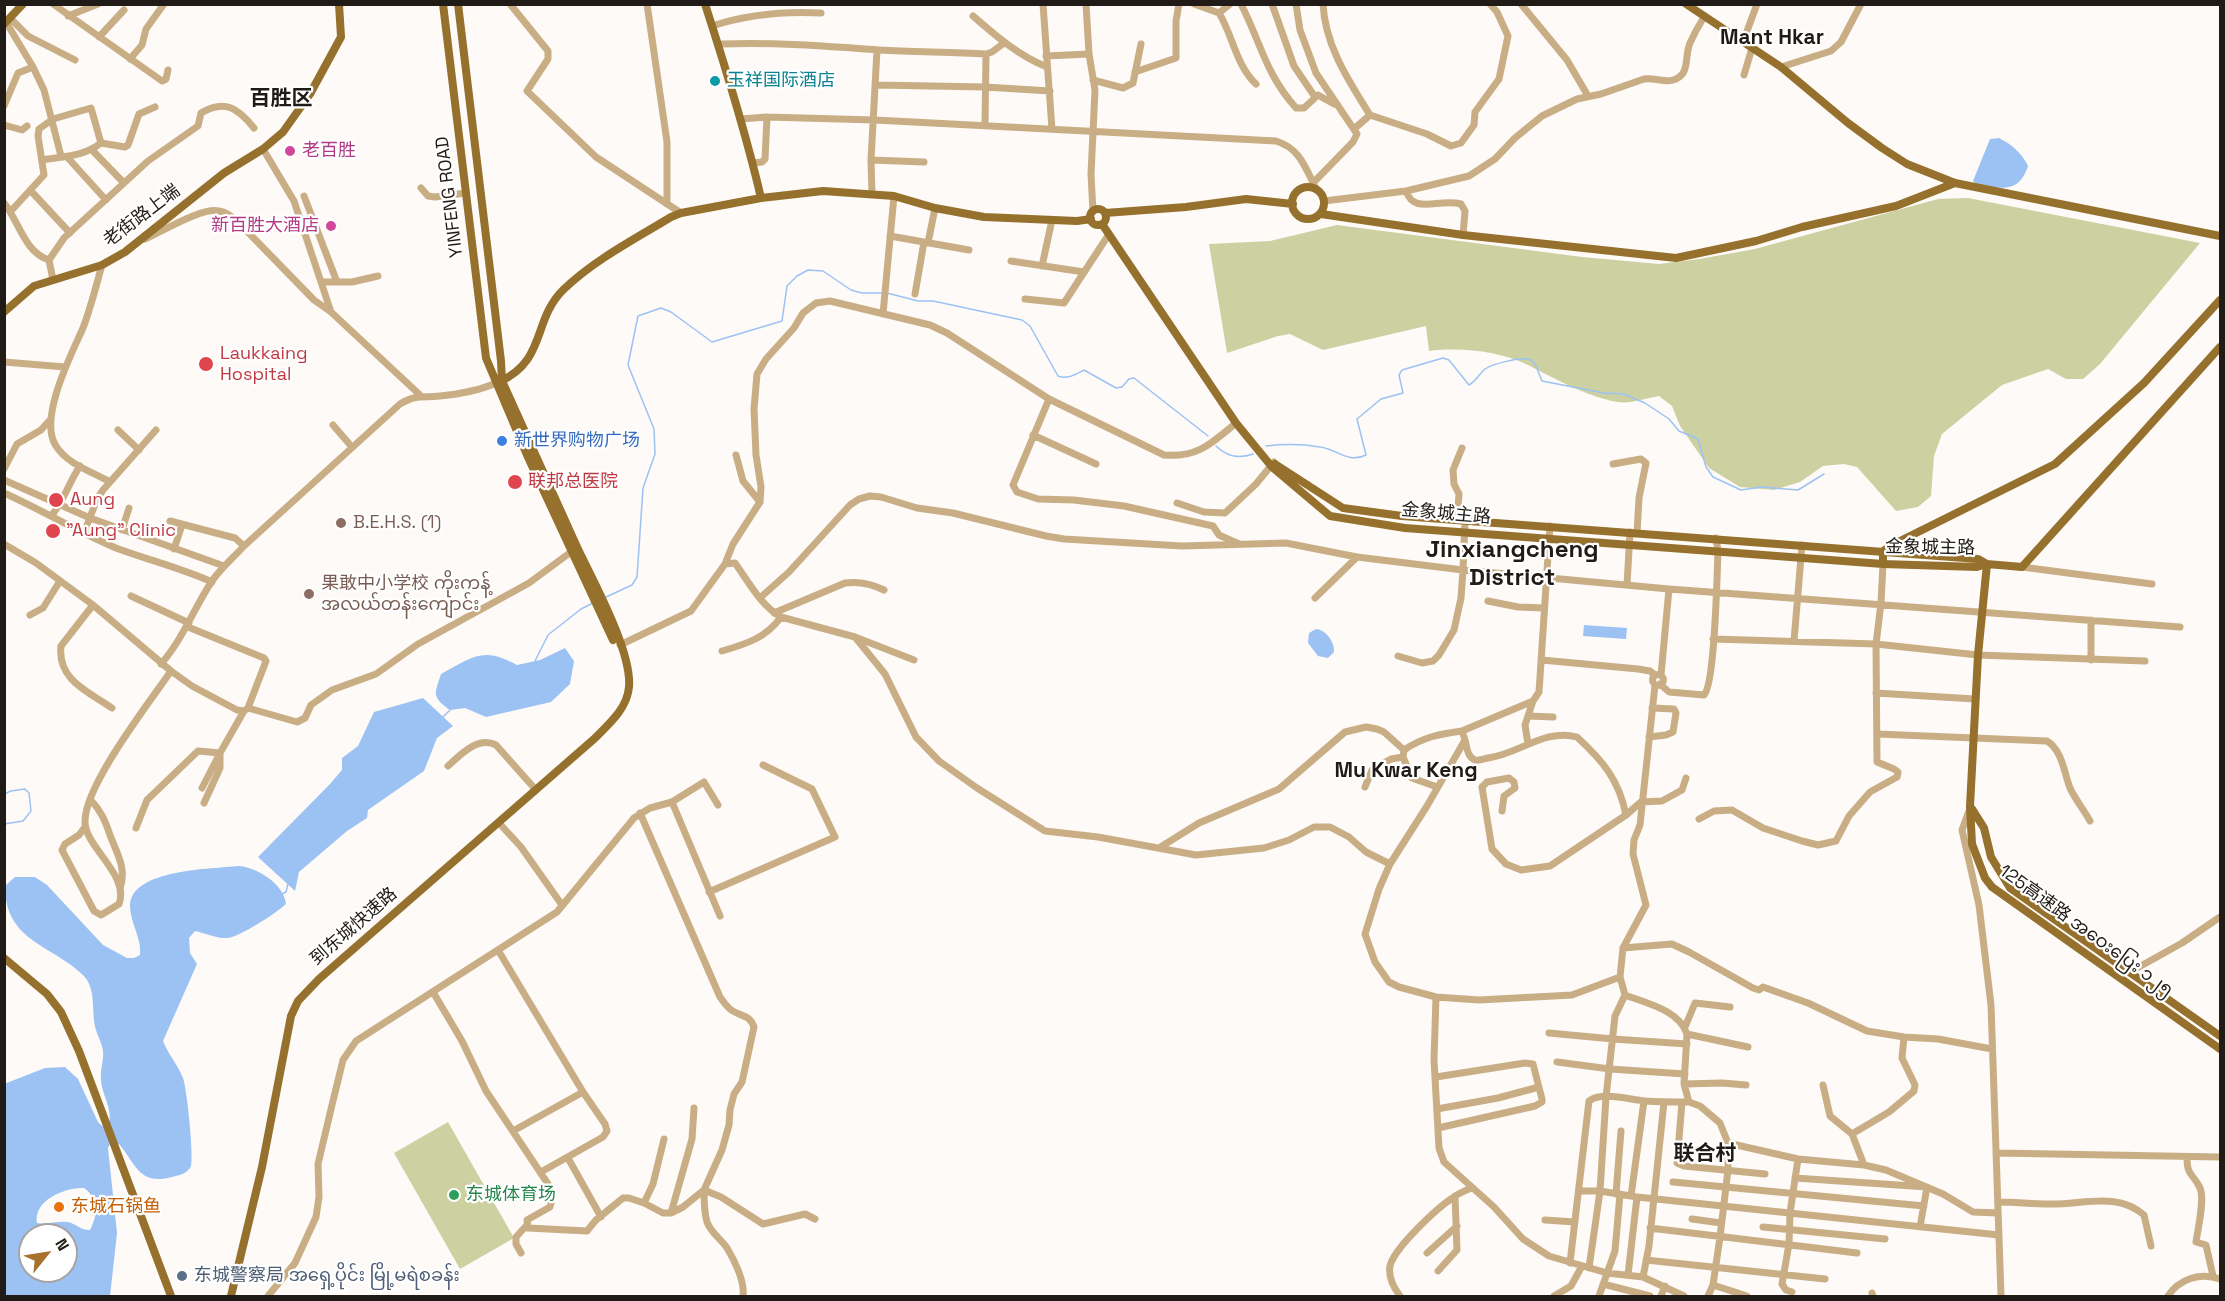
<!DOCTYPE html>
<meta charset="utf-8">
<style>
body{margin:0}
#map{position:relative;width:2225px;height:1301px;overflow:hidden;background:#fdfaf7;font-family:"Space Grotesk",sans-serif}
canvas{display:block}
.frame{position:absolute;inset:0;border:6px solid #201b16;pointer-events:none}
.north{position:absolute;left:18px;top:1223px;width:60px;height:60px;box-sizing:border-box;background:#fff;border:2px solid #a6a4a2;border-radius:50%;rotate:60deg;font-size:16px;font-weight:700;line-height:24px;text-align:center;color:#201b16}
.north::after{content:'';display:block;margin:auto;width:21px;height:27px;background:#a8712d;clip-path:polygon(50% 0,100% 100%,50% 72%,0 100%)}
</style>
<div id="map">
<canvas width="2225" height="1301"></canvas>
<div class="frame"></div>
<div class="north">N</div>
</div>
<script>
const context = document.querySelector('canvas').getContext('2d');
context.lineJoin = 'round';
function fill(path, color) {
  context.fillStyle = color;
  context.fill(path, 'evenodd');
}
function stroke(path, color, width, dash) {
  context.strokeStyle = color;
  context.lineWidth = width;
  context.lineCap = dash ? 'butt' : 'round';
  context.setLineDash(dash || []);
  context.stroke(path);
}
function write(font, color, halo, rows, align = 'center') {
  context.font = font + ' "Space Grotesk","Noto Sans SC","Noto Sans Myanmar",sans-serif';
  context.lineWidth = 4.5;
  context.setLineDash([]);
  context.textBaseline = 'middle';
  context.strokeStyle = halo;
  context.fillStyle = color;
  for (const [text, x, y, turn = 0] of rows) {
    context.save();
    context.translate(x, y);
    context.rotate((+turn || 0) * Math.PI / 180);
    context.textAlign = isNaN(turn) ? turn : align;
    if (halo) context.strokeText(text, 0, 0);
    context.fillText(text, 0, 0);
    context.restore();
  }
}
const green = new Path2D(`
 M1968,198l232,45 -100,121 -17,15h-17l-18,-10 -46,16 -60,49 -8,22 -3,40 -13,11 -22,4 -39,-44 -13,-3 -21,2 -23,16 -26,8 -34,-3 -31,-19 -29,-42 -8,-20 -13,-10c-12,2 -29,8 -41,6 -31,-5 -62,-23 -90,-37 -29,-14 -67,-18 -99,-14l-3,-25 -103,24 -33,-16 -12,2 -51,17 -18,-109 61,-3 67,-16 245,32 77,7 40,-5 56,-10 183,-50z
 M448,1122l66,116 -54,31 -66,-116z`);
const water = new Path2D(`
 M1999,138c12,6 23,15 29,28 -9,28 -27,22 -51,19l-4,-4 17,-42z
 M1584,625l43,3 -1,11 -43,-3z
 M1316,629c10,1 19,13 18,23l-6,6 -10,-2 -10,-13 1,-10z
 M565,648l9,13 -4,23 -19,18 -65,15 -21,-9 -15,2c-18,-13 -16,-15 -9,-36 32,-17 41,-28 76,-9l23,-5z
 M423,698l30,28 -16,12 -13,33 -56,39 -1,8 -20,13 -48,41 -4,19 -37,-34 72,-73 12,-14v-12l16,-12 16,-34z
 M238,866c19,1 46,18 48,38 -11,10 -45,32 -58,34 -11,1 -23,-5 -33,-7l-6,7 1,15 7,11 -34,77c5,13 15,24 20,37 4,11 11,79 8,88 -4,8 -11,9 -19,11 -33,9 -36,-13 -53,-33h-9l-2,4 9,85 -7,63h-105l-1,-212 41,-16 20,-1 13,12 20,43 4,4 7,-3c4,-14 -8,-30 -8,-44 -1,-9 3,-19 2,-28 -1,-8 -5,-14 -7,-21 -5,-17 0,-35 -9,-50 -4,-6 -10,-10 -16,-15 -32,-23 -66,-31 -66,-79l10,-9h20l12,8 56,60 24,13h7l6,-3c2,-17 -10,-32 -10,-50 2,-36 82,-36 108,-39zM84,1188c15,11 14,27 6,42 -9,1 -14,-7 -23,-8 -10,-1 -21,3 -30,1 -4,-23 29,-36 47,-35zM30,1235h36v36h-36z`);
const stream = new Path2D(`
 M887,293l31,8h15l89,19 8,6 28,50c9,4 18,-2 26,-6l32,18 6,-1 7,-8 5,-1 74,58
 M1216,446c11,11 23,13 37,8
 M1266,446c18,-2 36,-2 54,1 17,2 28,17 46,8l-9,-36 24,-20 22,-6 -4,-18 3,-5 41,-12 6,2 20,25c7,-4 10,-11 16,-16 7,-5 38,-13 46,-9 6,4 8,15 11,21l62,12 20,1 21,9 24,16 10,12 19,8 8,28 7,10 28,13 21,-3 36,3 26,-16
 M606,597l26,-12 5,-8 6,-89 12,-34 -1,-25 -26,-64 10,-49 23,-8 10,4 41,30 70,-21 5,-35 10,-10 11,-6 15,1 28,19 11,3h20
 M535,661l13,-26 33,-26 12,-6
 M443,717l7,-7
 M4,794l7,-3 14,-2 4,4 2,18 -8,10 -19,3
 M282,894l4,-2 2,-8`);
const minor = new Path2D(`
 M53,4l109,77 4,-2 2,-9
 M510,4l38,47v8l-21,32 69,66 85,56
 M647,4l20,138v62
 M1043,4l9,125
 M1086,4l3,50 6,36 -4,84 2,38
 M1194,4l25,9c14,23 17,52 37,71
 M1241,4c20,39 24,69 55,104h8l14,-13 16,9
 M1272,4l22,62 21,31
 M1296,4l4,26 16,43 41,61 -4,8 -40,41
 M1323,4c2,42 26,77 47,111
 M1521,4l46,56 21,36
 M1219,13l11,-9
 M68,16l30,-12
 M973,16c23,20 46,40 74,51
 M10,18l18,18 47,24
 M6,22l27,45 11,23 17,66
 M712,26c37,-12 71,-15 109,-13
 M99,37l25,-27
 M1743,42l14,-38
 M721,44c53,-2 105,2 158,6 35,2 71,2 107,4l6,-2 12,-9
 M1046,56l43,-2
 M130,59l12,-14 4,-16 18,-25
 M1781,67l50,-16 10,-9 20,-38
 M1135,72l41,-14v-37l3,-17
 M1744,75l8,-27
 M1093,80l30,8 10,-5 8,-39
 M876,85l109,2 65,4
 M4,106l14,-33 15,-6
 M740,119l27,-2 108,3 401,21c24,7 30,28 40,48
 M4,125l18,5 5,-4
 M985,125l1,-71
 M1354,129l16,-14 57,19 24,12 10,-3 13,-18 1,-13 24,-33 9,-43 -11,-24 -7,-8
 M101,143l24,4 3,-2 11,-31 16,-7
 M263,149l31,52 37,111
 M92,150l32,33
 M68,158l38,42
 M42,160c21,-4 41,-3 59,-17
 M871,160l53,2
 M753,163l9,-1 3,-3 2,-42
 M421,188l7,8 7,1 31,-4
 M31,191l39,42
 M1406,191c8,24 33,7 55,13l4,7 -2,24
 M872,194l-1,-34 6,-110
 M304,196l33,86
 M1324,201l82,-10 63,-15 26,-17 20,-21 27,-22 35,-17 24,-5 43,-15c10,-2 20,4 29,1 18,-5 11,-24 17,-37 4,-9 9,-18 14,-26
 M4,203c15,18 20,49 45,57l4,20
 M11,211l33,-36 -6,-39 1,-7 14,-10 38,-11 10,35
 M890,236l79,14
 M145,239c18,-8 57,-32 74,-28 7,1 15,7 20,12l75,77 17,12 89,83
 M928,243l7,-35
 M49,260l15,-22 84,-77 50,-35 3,-13c24,-14 37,-5 53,15
 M1011,261l73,11
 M102,265c-6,21 -11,42 -19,63 -12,27 -45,91 -27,118 11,18 37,26 54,36
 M1042,266l10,-46
 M321,282h31l26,-6
 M915,294l9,-52
 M1025,299l39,4 45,-69
 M883,314l11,-118
 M4,362l61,5
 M1049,399l-36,86 4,7 21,7 36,1 50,6 89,20 6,9 20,9
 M333,425l19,22
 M118,430l21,20
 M1033,435l63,29
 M736,455l7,26 17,21
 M1613,464l28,-5 5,4 -7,35 -2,35
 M4,469l13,-25 24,-14 8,-9
 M4,480l86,38 134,48
 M4,493c38,17 74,39 112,55 32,12 65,20 96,34
 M1177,503l27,9 21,1 31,-29 18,-22
 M52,515c13,-16 17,-33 28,-49
 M1457,520l2,-26 -5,-10 -1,-14 9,-22
 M170,521l65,17 9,8
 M1550,526l-11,166 -6,9 -71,30 3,9 -38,66 -37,58 -11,25 -14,45 10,28 14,20 10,5 37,10 43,3 93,-5 48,-18
 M122,530l7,-22
 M84,533l13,-34 6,-9 53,-60
 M4,544l32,19 57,42 78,66 21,15 45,24 7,1 4,-3 49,14 8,-4 6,-13 21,-15 44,-16 42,-30 111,-61 46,-34
 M174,549l8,-24
 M725,564l10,-1c13,18 26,43 46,54l74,20 59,23
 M2022,567l130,17
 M1627,585l3,-53
 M131,596l58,27
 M761,597l28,-25 61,-67 9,-6 11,-3 11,1 36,11 36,5 93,23 18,3 118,7 104,-3 71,14 106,13 2,-49
 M1315,598l42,-41
 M1488,601l30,6 26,1
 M93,605l-32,41c-4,34 28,46 51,62
 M774,613l71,-30c14,-2 27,1 39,7
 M30,615l13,-7 17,-27
 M188,627l76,31 2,3 -18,47
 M855,637l30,37 31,63 23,24 38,27 68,43 53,6 98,18 68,-7 25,-8 25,-13h16l19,10 17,15 24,12
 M1713,639l163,5 102,11 167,6
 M1794,641l8,-96
 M620,645l71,-34 34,-47 8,-20 27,-42 1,-15 -5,-32 -2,-46 3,-35 9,-15 28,-31 9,-15 13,-10 14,-2 100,24 17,8 102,66 115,56c34,3 48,-12 72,-32
 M722,651c24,-7 44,-13 59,-34
 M1398,656l24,7 11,-2 6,-6 15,-25 7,-32 2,-28 206,19 511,38
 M1542,660l96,9 12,2 5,4
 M2091,660v-40
 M161,664c22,-25 33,-56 51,-83 9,-13 21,-23 32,-35l156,-142c17,-10 23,-6 40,-8 20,-2 38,-5 56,-13
 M1652.5 680a5.5 5.5 0 1 1 11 0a5.5 5.5 0 1 1-11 0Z
 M1661,675l8,-86
 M1660,684l9,8 35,3c11,-11 13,-121 14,-144l-2,-13
 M1876,693l99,6
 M1529,716l24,1
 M1877,734l170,7c15,9 17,31 23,47 5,11 14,22 20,33
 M1649,737l17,-2 7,-3 3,-19 -2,-4 -22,-1
 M1465,740c2,7 2,17 10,20 4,1 9,-1 13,-2 31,-4 57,-30 89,-21 26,24 42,43 49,78
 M1528,744l-3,-19 8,-24
 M1404,750l-1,7 9,21 25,9
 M448,766c13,-12 30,-30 48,-21l40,45
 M1365,787l7,-17 19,-11 12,-2
 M202,788l18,-35v15l-16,35
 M90,799c11,12 15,21 20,36 7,19 17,33 10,54
 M672,802l48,114
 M1502,811l2,-15 11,-8 -1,-6 -5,-4 -22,4 -5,5 10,62 14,15 15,6 29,-4 76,-51 15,-13 21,-1 20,-11 4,-12
 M1969,811l-7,19 17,75 12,100 10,291
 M1699,819l15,-8 18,-1 31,18 39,13 16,4 18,-4 13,-25 21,-24 27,-15 1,-5 -4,-3 -17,-7 -1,-118 5,-41 2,-39
 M499,823l22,24 41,58
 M85,827l-6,8 -14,9 -3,6 32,61 7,4 18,-11c11,-29 -34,-57 -34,-82 -1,-36 64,-119 86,-151
 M136,828l11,-28 51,-49 22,2 24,-42
 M1159,848l40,-25 80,-34 66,-57 21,-5 11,2 7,3 20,18c19,-13 36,-16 58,-19
 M709,892l126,-55 -23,-48 -49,-24
 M1623,948l49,-4 17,8 64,36 6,2 4,-3 45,16 59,28 37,6 34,2 54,10
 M498,950l85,142 22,32 2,7 -4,6 -62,35
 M2130,972l52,-29 38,-26
 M433,992l29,49 24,50 62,93 4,15 -2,8 -23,13 1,8 59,3 9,-11 27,-22h6l15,5 19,10h8l12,-6 21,-17 18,-40 7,-25 1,-15 4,-16 8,-12 12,-55c-5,-14 -15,-10 -24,-18 -4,-3 -7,-8 -10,-12l-80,-184
 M1625,995c21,8 54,15 62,39l-3,50 5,18 11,4 20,17 8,20v27l-8,67 -7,48 -5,11
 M1436,997l-2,63 5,88 5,14 50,45 29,32 26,17 58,17 36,4 41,19
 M1685,1027l10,-24 35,4
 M1549,1033l64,6 74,5
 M1687,1034l61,13
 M1557,1062l53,7 75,5
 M1436,1077l89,-14 8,1 9,35v3l-7,4 -97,22
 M1684,1084l38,-1 24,2
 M1823,1085l7,31 22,18 12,31
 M1682,1102l-5,61 7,3 81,8
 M1437,1109l61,-11 41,-11
 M513,1131l70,-39
 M1852,1134l37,-22 25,-21 1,-6 -13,-27 2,-21
 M1728,1143l70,16 66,6 22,5 57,24 30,18 25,1
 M1996,1153l224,4
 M568,1158l33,59
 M2187,1158c0,19 7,16 13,30 5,12 -2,40 -4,54l10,3 7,31
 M1795,1178l132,9 -7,40
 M1673,1182l251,24
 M704,1190l17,7 42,27 42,-10 10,5
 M704,1190c0,10 0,22 3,32 4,11 14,17 20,26 8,13 18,34 16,48
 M1579,1191h21l37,6 362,38
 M1616,1194l5,-63
 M1631,1196l13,-95
 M1998,1202c17,0 34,2 51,2 33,1 68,-13 95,11l7,31
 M644,1203l9,-19 11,-45
 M671,1213l21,-74 2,-31
 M1692,1219l29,4
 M1545,1220l30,2
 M1763,1227l122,12
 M1650,1228l207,25
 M521,1253l-5,-9v-7l10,-11
 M1427,1253l30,-27
 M1646,1260l179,19
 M1570,1263l19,-162c13,-10 41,-1 56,0 15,1 29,1 44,1
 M1589,1268l11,-77 6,-94 9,-81 10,-21 -5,-18 3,-29 23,-43 -13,-51 1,-14 6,-15 15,-140
 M1438,1271l19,-21 -2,-54
 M1628,1275l9,-78
 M1643,1277l6,-31 15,-144
 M1603,1284l47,12
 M1713,1285l34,11
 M1792,1292l-6,-2 -4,-6 7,-40 1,-31 8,-54
 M1872,1293l1,3
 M268,1296l27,-33 21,-46 3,-20 -1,-33 14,-59 11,-45 13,-19 201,-129 77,-94 16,-10 22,-6 32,-20 14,23
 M1400,1296c-6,-8 -12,-19 -10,-30 4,-18 48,-59 64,-69 5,-4 11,-6 17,-9
 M1554,1296l17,-10 11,-20
 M1599,1296l16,-45 5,-57
 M1661,1296l4,-10
 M2168,1296c11,-17 32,-24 52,-17`);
const major = new Path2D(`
 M443,4l43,354 41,97 86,185
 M705,4c21,65 41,129 56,194
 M1686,4l95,63 67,56 34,25 25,16 48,19 265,53
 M4,24l19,-20
 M1292 203a16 16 0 1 1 32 0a16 16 0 1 1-32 0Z
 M1090 217a8 8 0 1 1 16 0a8 8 0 1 1-16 0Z
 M1105,213l81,-6 60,-8 47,5
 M1321,214l142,21 213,23 80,-17 46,-14 94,-21 59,-23
 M1102,224l134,199 36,44 58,49 75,12 478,36 94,3 10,-3 35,3 198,-220
 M4,312l30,-26 68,-21 23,-13 99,-79 39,-24 20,-17 27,-38 31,-57 -2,-33
 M499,382c48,-22 33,-61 64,-92 31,-30 72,-51 108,-73l10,-4 80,-15 62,-7 71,5 41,12 49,9 93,4 14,-2
 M1275,464l68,44 59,8 576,43 9,5
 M1883,564v-13l11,-7 161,-80 89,-81 76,-83
 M1987,564l-9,91 -8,151 2,38 13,34 7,9 228,162
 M1972,809l12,19 7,29 19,31 210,148
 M4,958l43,36 14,18 18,39 92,245
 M231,1296l31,-129 29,-151 7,-15 21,-22 275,-240c15,-15 33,-30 35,-52 3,-36 -36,-106 -52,-140 -25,-55 -50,-111 -75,-166l-1,-20 -43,-357`);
const markers = [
 [715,81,6,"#0f9aa8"],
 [290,151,6,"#d1479c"],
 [331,226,6,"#d1479c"],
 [206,364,8,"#e0444e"],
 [502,441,6,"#3f7fe0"],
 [515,482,8,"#e0444e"],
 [56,500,8,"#e0444e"],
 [341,523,6,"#8d6e63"],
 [53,531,8,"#e0444e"],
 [309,594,6,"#8d6e63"],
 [454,1195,6,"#2e9e5b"],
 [59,1207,6,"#e8710a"],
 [182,1276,6,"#5c6f8a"]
];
const cultureNames = [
 ["玉祥国际酒店",727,81]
];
const hotelNames = [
 ["老百胜",302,151],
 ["新百胜大酒店",319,226,"right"]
];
const streetNames = [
 ["YINFENG ROAD",450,197,-97],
 ["老街路上端",142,216,-37],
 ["金象城主路",1446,514,5],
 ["金象城主路",1930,548,1],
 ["到东城快速路",354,927,-41],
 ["125高速路 အဝေးပြေး ၁၂၅",2086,931,36]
];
const healthNames = [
 ["Laukkaing",220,354],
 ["Hospital",220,375],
 ["联邦总医院",528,482],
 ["Aung",70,500],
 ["\"Aung\" Clinic",66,531]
];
const shopNames = [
 ["新世界购物广场",514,441]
];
const educationNames = [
 ["B.E.H.S. (1)",353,523],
 ["果敢中小学校 ကိုးကန့်",321,584],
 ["အလယ်တန်းကျောင်း",321,605]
];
const leisureNames = [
 ["东城体育场",466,1195]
];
const foodNames = [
 ["东城石锅鱼",71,1207]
];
const serviceNames = [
 ["东城警察局 အရှေ့ပိုင်း မြို့မရဲစခန်း",194,1276]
];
const quarterNames = [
 ["Mant Hkar",1772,38],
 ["百胜区",281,99],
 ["Mu Kwar Keng",1406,771],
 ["联合村",1705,1154]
];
const districtNames = [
 ["Jinxiangcheng",1512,550],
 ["District",1512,578]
];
fill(green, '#cdd1a2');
fill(water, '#9cc2f4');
stroke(stream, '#9cc2f4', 1.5);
stroke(minor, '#c9ae85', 7);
stroke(major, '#96702d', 8);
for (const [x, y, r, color] of markers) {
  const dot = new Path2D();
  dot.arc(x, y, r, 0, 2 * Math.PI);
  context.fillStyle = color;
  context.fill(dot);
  stroke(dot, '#fff', 2);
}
write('18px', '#0d838f', '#fff', cultureNames, 'left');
write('18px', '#b23c85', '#fff', hotelNames, 'left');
write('18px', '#201b16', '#fff', streetNames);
write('18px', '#be3a42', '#fff', healthNames, 'left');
write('18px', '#366cbe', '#fff', shopNames, 'left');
write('18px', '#785e54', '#fff', educationNames, 'left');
write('18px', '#27864d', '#fff', leisureNames, 'left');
write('18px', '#c56008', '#fff', foodNames, 'left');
write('18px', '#4e5e75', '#fff', serviceNames, 'left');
write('bold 21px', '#201b16', '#fff', quarterNames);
write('bold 24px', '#201b16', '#fff', districtNames);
</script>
